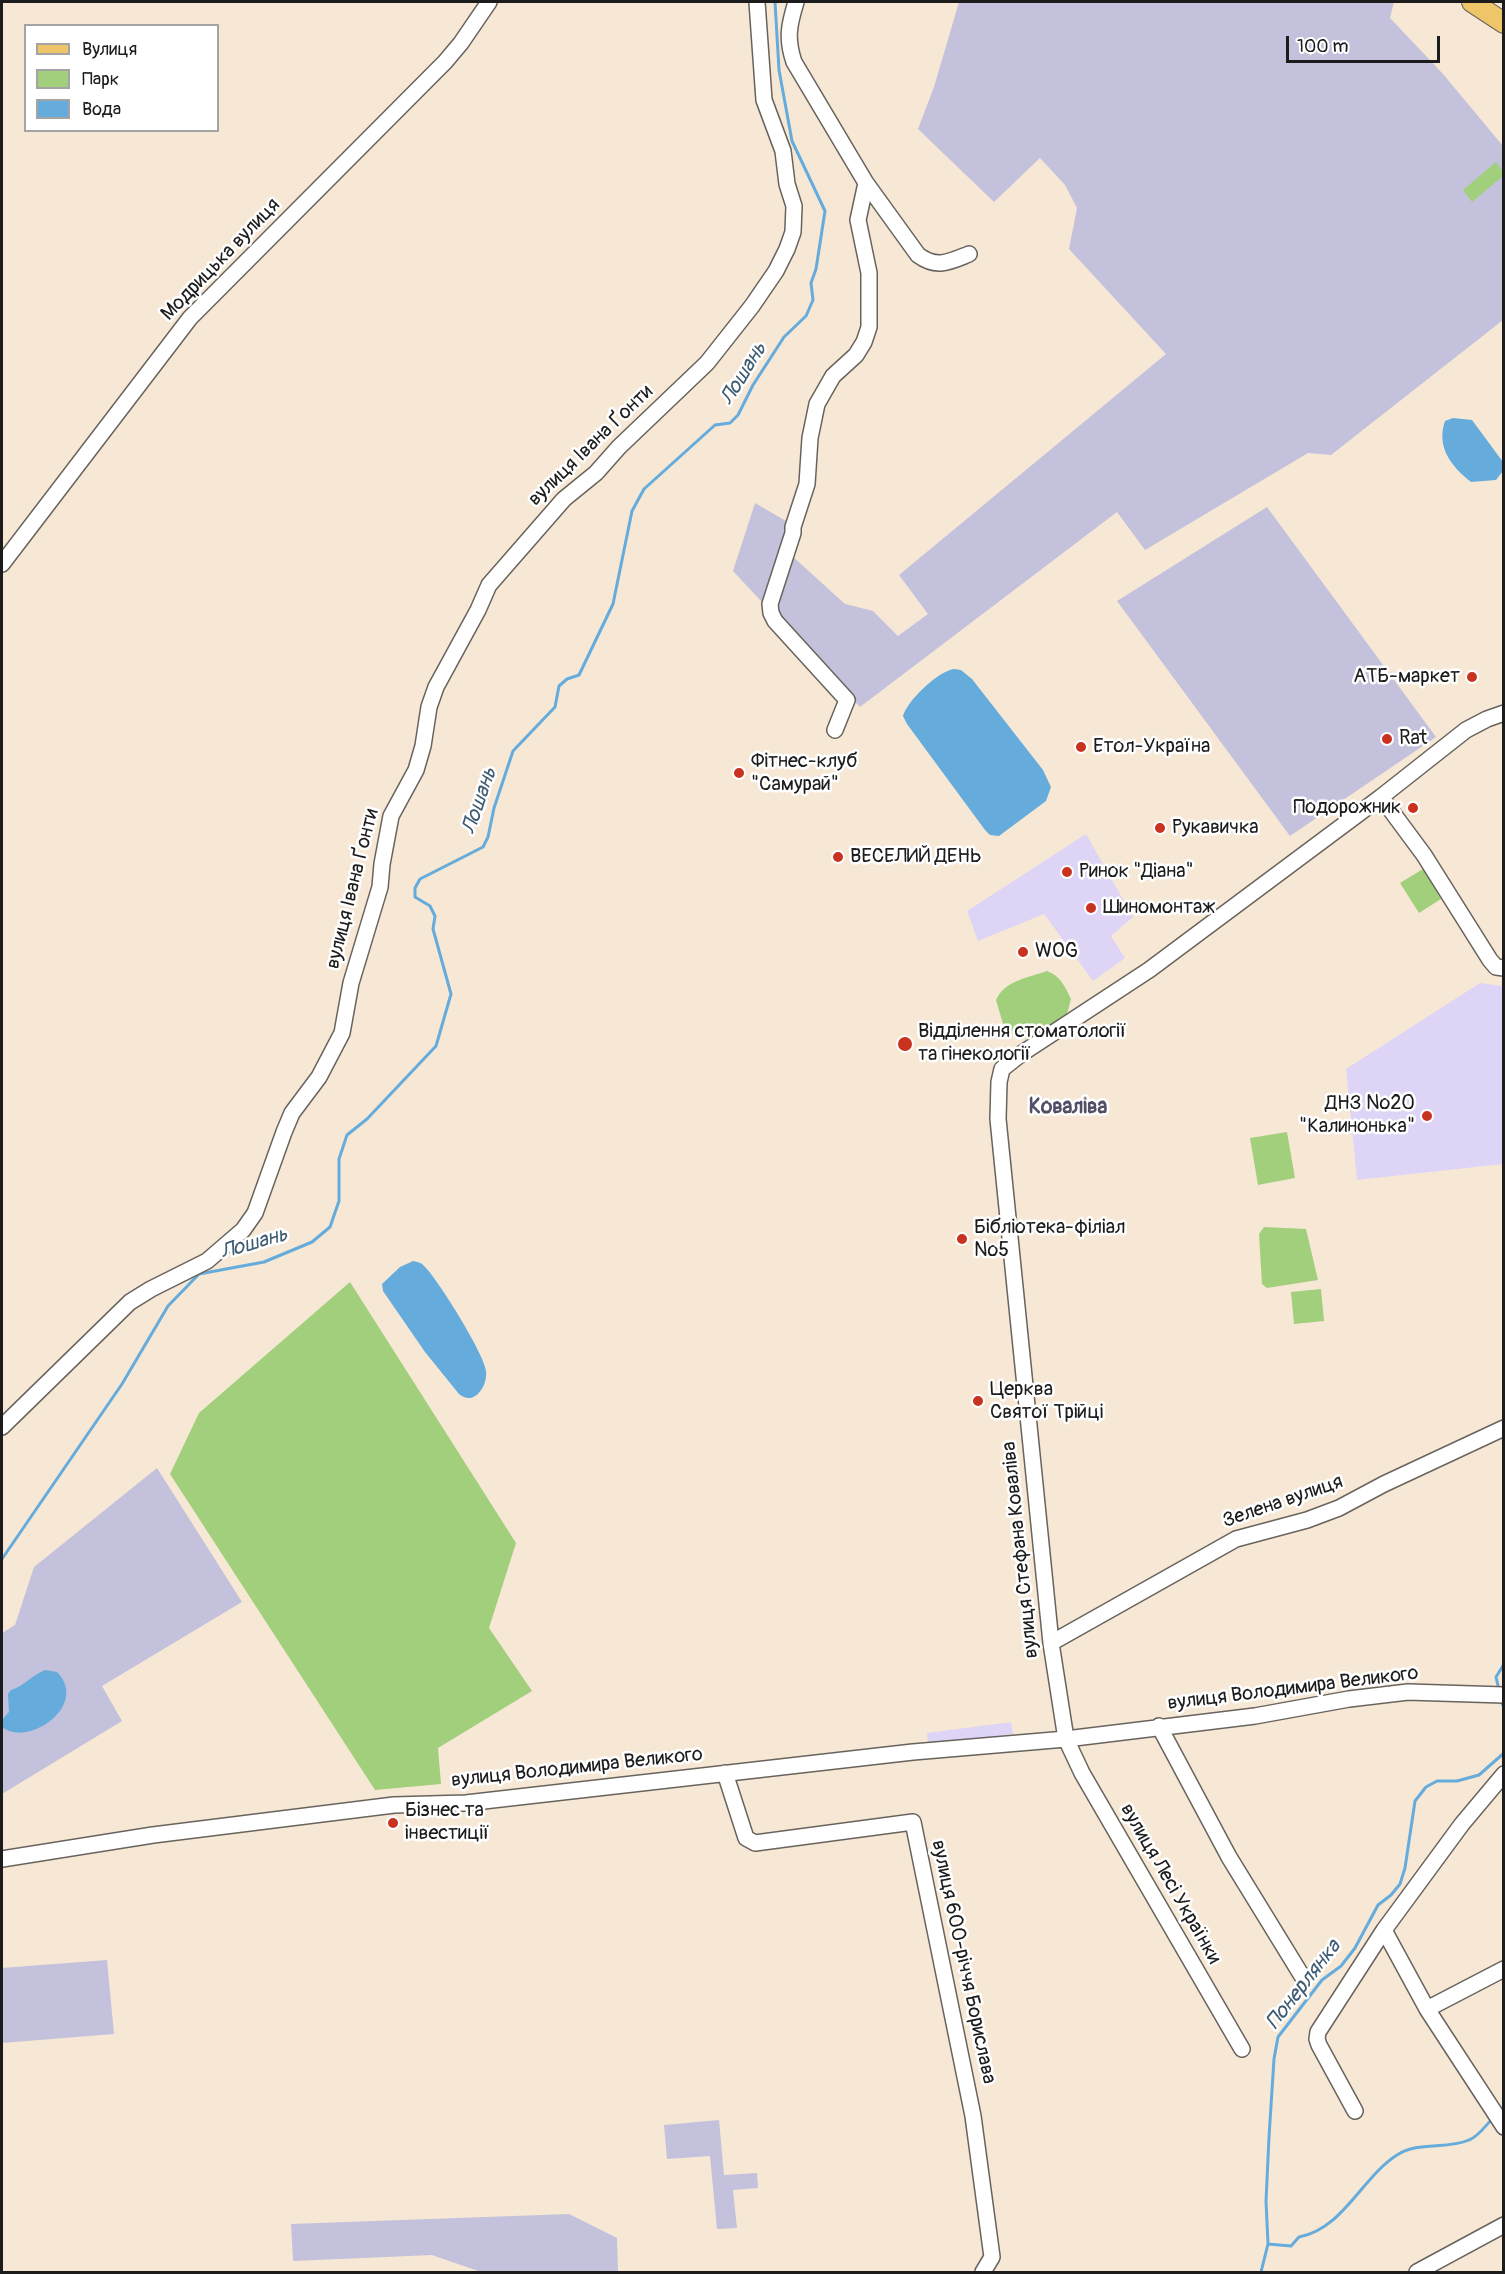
<!DOCTYPE html>
<meta charset="utf-8">
<style>
body{margin:0}
#map{position:relative;width:1505px;height:2274px;overflow:hidden;background:#f7e8d5;font-family:Pangolin,sans-serif}
canvas{display:block}
.frame{position:absolute;inset:0;border:3px solid #1c1c1c;pointer-events:none}
.legend{position:absolute;left:24px;top:24px;width:195px;height:108px;box-sizing:border-box;background:#fff;border:2px solid #a4a4a4;margin:0;padding:8px 10px;list-style:none;font-size:18px;color:#1c1c1c}
.legend li{display:flex;align-items:center;gap:12px;height:30px}
.legend b{width:30px;border:2px solid #a4a4a4}
.scale{position:absolute;left:1286px;top:36px;width:154px;height:27px;box-sizing:border-box;border:3px solid #1c1c1c;border-top:0;padding-left:8px;font-size:18px;line-height:21px;white-space:nowrap;color:#1c1c1c;-webkit-text-stroke:4px #fff;paint-order:stroke}
</style>
<div id="map">
<canvas width="1505" height="2274"></canvas>
<div class="frame"></div>
<ul class="legend">
<li><b style="height:8px;background:#eec569"></b>Вулиця</li>
<li><b style="height:16px;background:#a1cf7c"></b>Парк</li>
<li><b style="height:16px;background:#65abdb"></b>Вода</li>
</ul>
<div class="scale">100 m</div>
</div>
<script>
const context = document.querySelector('canvas').getContext('2d');
context.lineJoin = 'round';
function fill(path, color) {
  context.fillStyle = color;
  context.fill(path, 'evenodd');
}
function stroke(path, color, width, dash) {
  context.strokeStyle = color;
  context.lineWidth = width;
  context.lineCap = dash ? 'butt' : 'round';
  context.setLineDash(dash || []);
  context.stroke(path);
}
function write(font, color, halo, rows, align = 'center') {
  context.font = font + ' Pangolin,sans-serif';
  context.lineWidth = 5;
  context.setLineDash([]);
  context.textBaseline = 'middle';
  context.strokeStyle = halo;
  context.fillStyle = color;
  for (const [text, x, y, turn = 0] of rows) {
    context.save();
    context.translate(x, y);
    context.rotate((+turn || 0) * Math.PI / 180);
    context.textAlign = isNaN(turn) ? turn : align;
    if (halo) context.strokeText(text, 0, 0);
    context.fillText(text, 0, 0);
    context.restore();
  }
}
const built = new Path2D(`
 M1086,834l47,83 -22,19 14,22 -32,23 -49,-67 -66,27 -11,-30z
 M1480,983l23,3v178l-146,16 -11,-111z
 M1011,1722l2,12 -85,11 -1,-12z`);
const industrial = new Path2D(`
 M959,2h435l-4,16 53,56 60,72v174l-172,135 -23,-2 -163,97 -28,-38 -257,195 -127,-136 22,-68 43,25 -7,27 54,49 28,7 25,25 30,-22 -29,-39 267,-221 -97,-105 8,-41 -12,-23 -25,-27 -46,44 -76,-73 16,-42z
 M1267,507l169,230 -146,99 -173,-235z
 M157,1468l85,134 -140,84 20,35 -120,73v-161l13,-8 19,-58z
 M107,1960l7,74 -112,9v-75z
 M719,2120l5,55 33,-2 1,15 -25,2 4,38 -20,1 -7,-73 -43,3 -3,-34z
 M569,2214l48,24 1,34h-137l-49,-17 -139,6 -2,-37z`);
const green = new Path2D(`
 M1496,162l7,10v4l-31,26 -9,-12z
 M1423,869l18,30 -22,14 -19,-30z
 M1047,971c14,5 18,16 24,28l-4,15 -35,25 -12,-1 -11,-6 -6,-8 -7,-24c9,-20 32,-22 51,-29z
 M1287,1132l8,46 -37,7 -8,-47z
 M1264,1227l42,2 12,51 -51,8 -5,-4 -3,-50z
 M350,1282l166,261 -27,85 43,63 -94,57 3,36 -66,6 -205,-316 29,-61z
 M1321,1289l3,32 -30,3 -3,-32z`);
const water = new Path2D(`
 M1453,418l19,2 31,42v9l-7,9 -25,2c-20,-16 -35,-35 -26,-61z
 M954,669l7,1 11,9 71,91 8,17 -5,14 -47,35 -9,-1 -5,-5 -78,-106 -4,-8c5,-16 34,-44 51,-47z
 M413,1261c4,1 6,1 9,3 13,10 63,91 64,107 2,15 -12,36 -27,23l-34,-42 -42,-61 -1,-7 18,-17z
 M45,1670l12,2c33,34 -30,76 -55,55v-7l7,-8 -1,-18 3,-4c13,-4 21,-15 34,-20z`);
const stream = new Path2D(`
 M2,1559l120,-175 46,-78 31,-32 65,-12 48,-20 18,-15 9,-26v-42l8,-24 20,-16 69,-73 15,-52 -18,-65 2,-13 -5,-10 -15,-9v-9l5,-9 63,-32 5,-10 6,-29 19,-57 42,-44 4,-21 8,-7 12,-4 34,-71 19,-93 12,-22 71,-64 15,-2 8,-8 15,-30 31,-48 22,-21 7,-16 -2,-17 5,-14 9,-58 -33,-70 -13,-71 -4,-68
 M1499,1690l-3,-13 8,-13
 M1500,1700l4,7
 M1268,2244l23,2 8,-9c44,-8 63,-60 98,-82 21,-14 50,-5 72,-15 9,-3 17,-15 24,-22
 M1261,2272l7,-28 -2,-43 3,-64 5,-78 4,-22 44,-57 19,-14 14,-18 23,-43 13,-10 9,-11 5,-16 10,-67 11,-14 11,-6h20l22,-6 25,-22`);
const minor = new Path2D(`
 M796,2c-7,23 -10,36 -2,60l72,121 52,72c19,14 31,7 51,-1
 M2,564l188,-246 255,-256 16,-19 28,-41
 M835,730l12,-30 -72,-79 -4,-8 -1,-9 23,-71v-6l14,-43 3,-46 7,-34 16,-28 23,-21 8,-13 5,-15v-54l-11,-53 8,-37
 M1381,797l43,58 66,105 6,7 8,1
 M2,1427l128,-125 21,-13 56,-28 36,-31 12,-17 29,-81 8,-19 27,-36 23,-44 9,-50 29,-96 2,-23 9,-48 25,-46 7,-24 6,-39 7,-20 42,-77 11,-25 75,-86 32,-26 23,-26 88,-84 45,-57 24,-35 11,-22 6,-17 1,-26 -7,-22 -4,-33 -19,-51 -7,-98
 M1051,1643l185,-104 71,-19 32,-12 45,-24 120,-56
 M1159,1726l70,131 73,119
 M725,1773l21,65 9,5 158,-21 60,294 19,141 -9,15
 M2,1859l151,-24 241,-30 72,-2 447,-51 153,-13 189,-23 94,-17 59,-7 96,3
 M1384,1930l43,79 77,118
 M1427,2009l77,-40
 M1242,2049l-160,-276 -16,-34 -15,-96 -53,-524 1,-37 3,-13 19,-15 128,-84 232,-173 85,-67 21,-11 17,-6
 M1355,2111l-36,-66 -2,-6 1,-7 66,-102 78,-106 42,-50
 M1417,2272l87,-47`);
const major = new Path2D(`
 M1472,2l32,21`);
const markers = [
 [1472,677,6,"#c8321e"],
 [1387,739,6,"#c8321e"],
 [1081,747,6,"#c8321e"],
 [739,773,6,"#c8321e"],
 [1413,808,6,"#c8321e"],
 [1160,828,6,"#c8321e"],
 [838,857,6,"#c8321e"],
 [1067,872,6,"#c8321e"],
 [1091,908,6,"#c8321e"],
 [1023,952,6,"#c8321e"],
 [905,1044,8,"#c8321e"],
 [1427,1116,6,"#c8321e"],
 [962,1239,6,"#c8321e"],
 [978,1401,6,"#c8321e"],
 [393,1823,6,"#c8321e"]
];
const streetNames = [
 ["Модрицька вулиця",221,260,-46],
 ["вулиця Івана Ґонти",591,446,-44],
 ["вулиця Івана Ґонти",353,889,-76],
 ["Зелена вулиця",1283,1502,-19],
 ["вулиця Стефана Коваліва",1021,1550,-96],
 ["вулиця Володимира Великого",1293,1689,-7],
 ["вулиця Володимира Великого",577,1768,-6],
 ["вулиця Лесі Українки",1170,1884,60],
 ["вулиця 600-річчя Борислава",963,1962,78]
];
const poiNames = [
 ["АТБ-маркет",1460,677,"right"],
 ["Rat",1399,739],
 ["Етол-Україна",1093,747],
 ["Фітнес-клуб",751,762],
 ["\"Самурай\"",751,785],
 ["Подорожник",1401,808,"right"],
 ["Рукавичка",1172,828],
 ["ВЕСЕЛИЙ ДЕНЬ",850,857],
 ["Ринок \"Діана\"",1079,872],
 ["Шиномонтаж",1103,908],
 ["WOG",1035,952],
 ["Відділення стоматології",918,1032],
 ["та гінекології",918,1055],
 ["ДНЗ №20",1415,1104,"right"],
 ["\"Калинонька\"",1415,1127,"right"],
 ["Бібліотека-філіал",974,1228],
 ["№5",974,1251],
 ["Церква",990,1390],
 ["Святої Трійці",990,1413],
 ["Бізнес та",405,1811],
 ["інвестиції",405,1834]
];
const waterNames = [
 ["Лошань",744,374,-58],
 ["Лошань",480,801,-71],
 ["Лошань",254,1244,-16],
 ["Понерлянка",1304,1985,-52]
];
const neighbourhoodNames = [
 ["Коваліва",1068,1108]
];
fill(built, '#ded5f6');
fill(industrial, '#c3c1dc');
fill(green, '#a1cf7c');
fill(water, '#65abdb');
stroke(stream, '#65abdb', 3);
stroke(minor, '#69635d', 18);
stroke(major, '#69635d', 22);
stroke(minor, '#fff', 15);
stroke(major, '#eec569', 20);
for (const [x, y, r, color] of markers) {
  const dot = new Path2D();
  dot.arc(x, y, r, 0, 2 * Math.PI);
  context.fillStyle = color;
  context.fill(dot);
  stroke(dot, '#fff', 2);
}
write('20px', '#1c1c1c', '#fff', streetNames);
write('20px', '#1c1c1c', '#fff', poiNames, 'left');
write('italic 21px', '#3d5c72', '#fff', waterNames);
write('bold 21px', '#524e66', '#fff', neighbourhoodNames);
</script>
